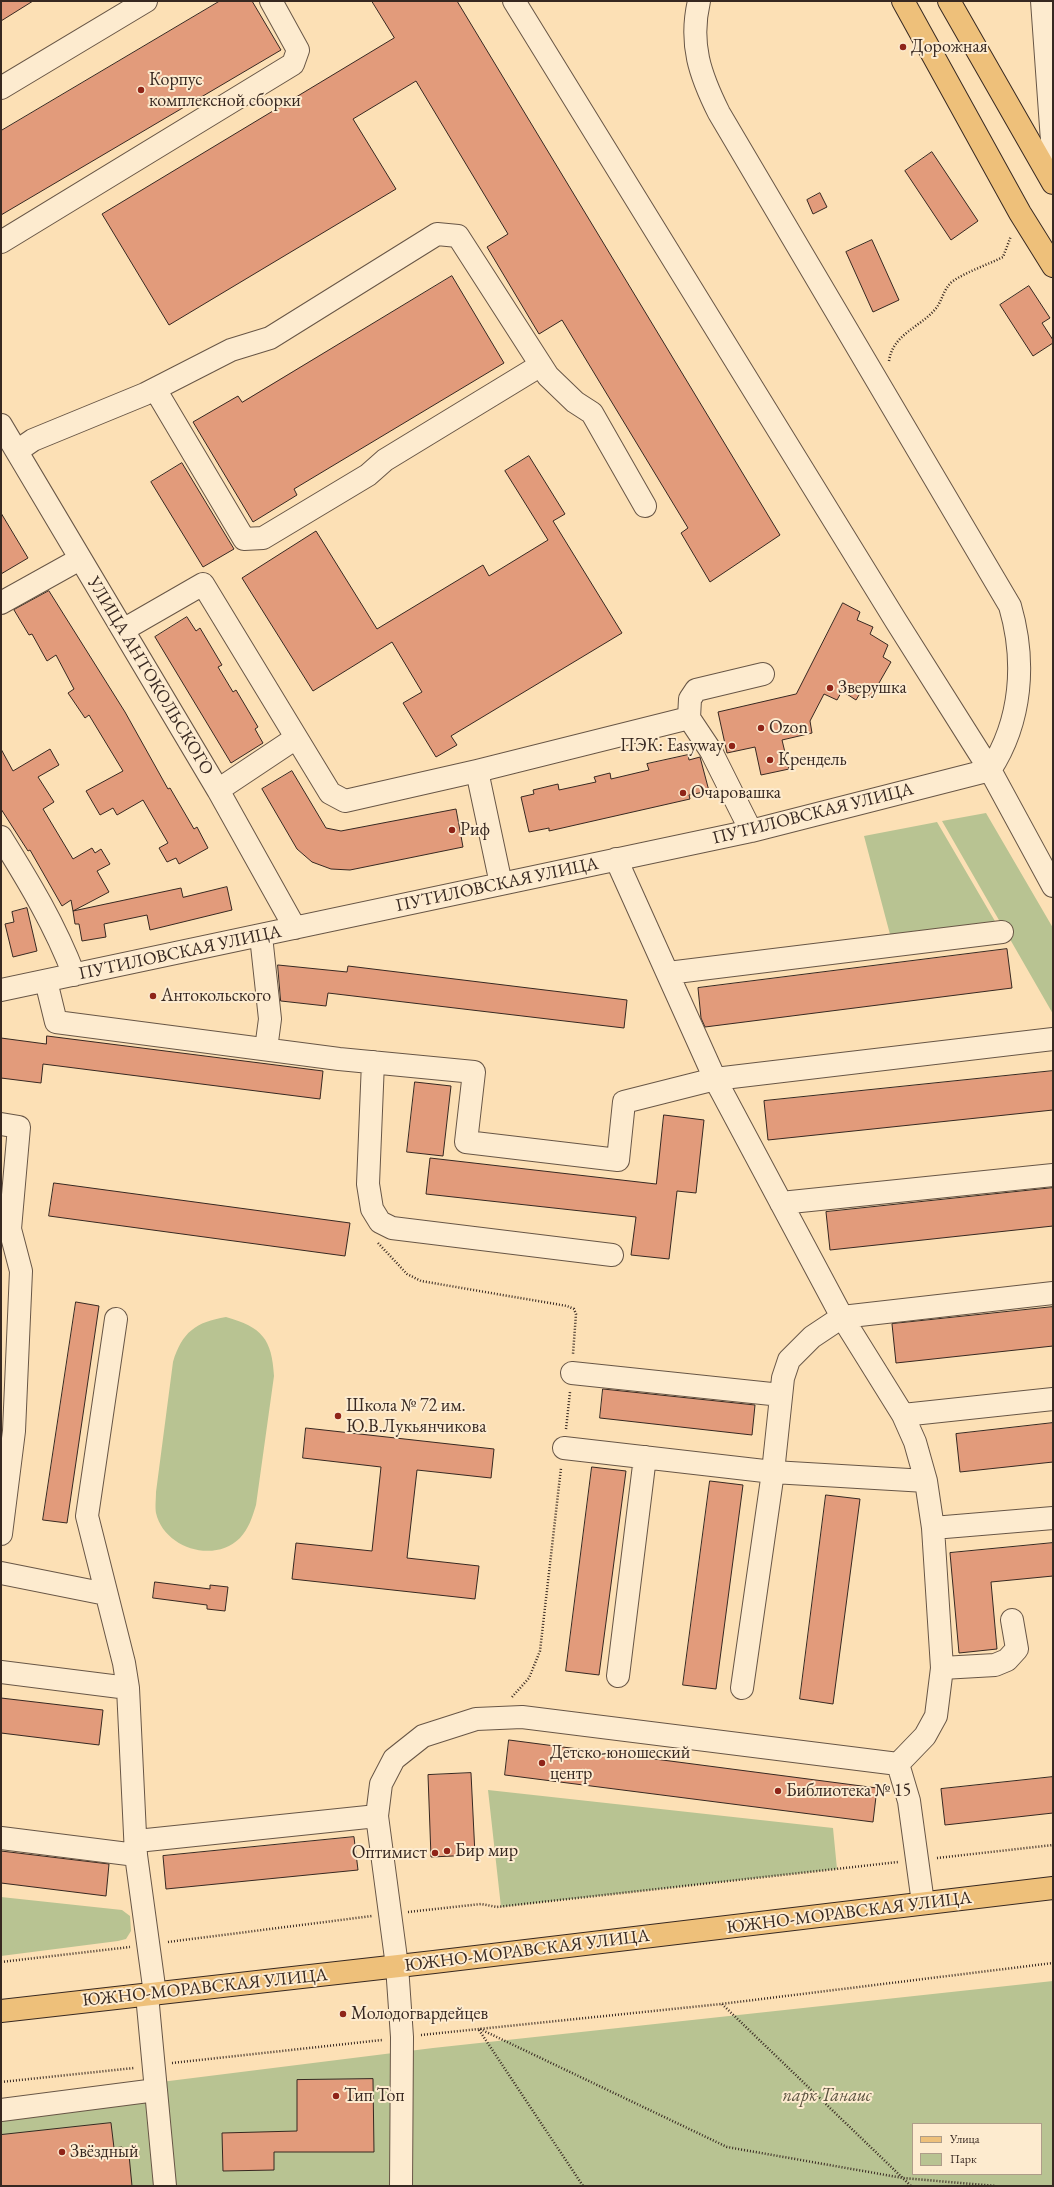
<!DOCTYPE html>
<meta charset="utf-8">
<style>
body{margin:0}
#map{position:relative;width:1054px;height:2187px;overflow:hidden;background:#fce0b5;font-family:"EB Garamond",serif}
canvas{display:block}
.frame{position:absolute;inset:0;border:2px solid #372821;pointer-events:none}
.legend{position:absolute;left:912px;top:2123px;width:130px;height:52px;box-sizing:border-box;background:#fdebcf;border:1px solid #ae9d89;margin:0;padding:5px 7px;list-style:none;font-size:12px;color:#372821}
.legend li{display:flex;align-items:center;gap:8px;height:20px}
.legend b{width:20px;border:1px solid #ae9d89}
</style>
<div id="map">
<canvas width="1054" height="2187"></canvas>
<div class="frame"></div>
<ul class="legend">
<li><b style="height:5px;background:#eec07a"></b>Улица</li>
<li><b style="height:11px;background:#b8c392"></b>Парк</li>
</ul>
</div>
<script>
const context = document.querySelector('canvas').getContext('2d');
context.lineJoin = 'round';
function fill(path, color) {
  context.fillStyle = color;
  context.fill(path, 'evenodd');
}
function stroke(path, color, width, dash) {
  context.strokeStyle = color;
  context.lineWidth = width;
  context.lineCap = dash ? 'butt' : 'round';
  context.setLineDash(dash || []);
  context.stroke(path);
}
function write(font, color, halo, rows, align = 'center') {
  context.font = font + ' "EB Garamond",serif';
  context.lineWidth = 4;
  context.setLineDash([]);
  context.textBaseline = 'middle';
  context.strokeStyle = halo;
  context.fillStyle = color;
  for (const [text, x, y, turn = 0] of rows) {
    context.save();
    context.translate(x, y);
    context.rotate((+turn || 0) * Math.PI / 180);
    context.textAlign = isNaN(turn) ? turn : align;
    if (halo) context.strokeText(text, 0, 0);
    context.fillText(text, 0, 0);
    context.restore();
  }
}
const green = new Path2D(`
 M986,813l67,115v86l-111,-193z
 M937,822l62,106 -107,14 -28,-106z
 M226,1317c36,10 46,22 48,59l-18,129c-4,13 -7,23 -16,33 -26,26 -76,10 -84,-25 -1,-6 0,-15 0,-21l17,-130c9,-30 23,-40 53,-45z
 M488,1790l345,38 4,41 -336,38z
 M1,1897l121,13 8,6 1,15 -5,8 -8,2 -117,15z
 M1053,1981v205h-1052v-84l432,-54zM913,2124h128v50h-128z`);
const building = new Path2D(`
 M1,1h32l-32,20z
 M220,1h32l29,49 -280,165v-84z
 M372,1h85l323,534 -70,47 -29,-49 7,-5 -126,-208 -23,14 -52,-87 21,-13 -92,-153 -63,38 43,70 -227,136 -67,-111 292,-176z
 M932,152l46,69 -27,19 -46,-69z
 M820,193l7,14 -14,7 -6,-14z
 M872,240l27,60 -26,12 -27,-60z
 M452,276l52,87 -210,126 3,6 -44,27 -60,-100 45,-26 4,6z
 M1029,286l21,32 -8,5 11,17v3l-20,13 -33,-51z
 M529,456l36,58 -12,7 69,112 -171,103 6,9 -21,12 -33,-54 19,-11 -30,-50 -79,49 -71,-113 74,-47 61,98 106,-64 6,11 59,-36 -43,-69z
 M182,463l52,86 -31,18 -52,-85z
 M1,513l27,45 -27,16z
 M49,591l76,121 43,77 2,-1 24,41 3,-2 11,21 -29,16 -3,-6 -9,4 -8,-14 9,-5 -25,-43 -26,15 -4,-7 -13,7 -14,-24 37,-20 -34,-56 -4,3 -17,-25 6,-4 -18,-34 -9,6 -15,-27 -3,1 -15,-25z
 M843,603l17,9 -3,8 16,7 -3,7 18,11 -5,12 8,5 -20,35 -9,-7 -6,10 -14,-9 -5,9 -13,-6 -14,27 2,12 -30,7 7,29 -28,6 -6,-28 -28,6 -9,-41 78,-18z
 M187,617l9,14 4,-3 22,37 -4,2 15,25 3,-2 22,37 -3,2 8,14 -32,20 -76,-126z
 M1,749l12,22 37,-22 9,16 -21,12 16,25 -11,7 30,50 19,-11 3,5 6,-4 9,15 -13,7 12,21 -36,19 -2,-11 -9,6 -32,-56 -2,1 -27,-42z
 M688,755l1,5 11,-3 9,34 -20,4 1,4 -141,32v-3l-20,4 -8,-35 13,-3 -1,-4 25,-6 1,6 37,-8 -2,-5 16,-4 1,6 38,-9 -2,-6z
 M292,771l34,57 15,3 115,-22 7,38 -113,23 -19,-1 -19,-7 -15,-13 -35,-60z
 M227,887l5,23 -82,20 -3,-15 -43,9 2,13 -24,4 -3,-17h-4l-2,-13 108,-23 2,9z
 M27,908l10,43 -24,6 -8,-33 9,-2 -2,-10z
 M1007,949l5,39 -307,39 -4,-9 -3,-30z
 M278,965l69,7 1,-6 279,34 -3,28 -296,-35 -2,13 -45,-5z
 M47,1036l276,35 -3,28 -277,-35 -2,19 -40,-5v-40l45,6z
 M1053,1071v39l-285,30 -4,-39z
 M415,1082l36,4 -8,70 -36,-4z
 M664,1115l40,5 -8,73 -19,-2 -8,68 -38,-4 5,-38 -210,-23 4,-36 226,26z
 M54,1183l296,40 -5,33 -296,-40z
 M1053,1188v38l-223,24 -4,-38z
 M76,1302l23,4 -32,217 -24,-3z
 M1053,1307v39l-157,17 -4,-39z
 M603,1389l152,16 -3,30 -152,-17z
 M1053,1423v39l-93,10 -4,-38z
 M306,1428l188,21 -3,29 -74,-8 -10,88 72,8 -4,33 -183,-20 4,-36 76,8 9,-84 -78,-9z
 M592,1467l34,4 -27,204 -33,-4z
 M710,1481l33,4 -27,204 -33,-4z
 M826,1495l34,4 -27,205 -33,-5z
 M1053,1543v33l-62,6 6,67 -38,4 -9,-100z
 M155,1582l55,7v-4l18,2 -3,24 -18,-2v-4l-54,-7z
 M1,1698l102,12 -4,35 -98,-12z
 M509,1740l368,48 -4,34 -368,-47z
 M471,1773l4,82 -44,2 -3,-82z
 M1053,1777v36l-108,12 -4,-36z
 M354,1837l4,33 -192,19 -3,-33z
 M1,1851l108,13 -3,32 -105,-13z
 M373,2079l1,73h-100v18l-51,1 -1,-38 75,-2v-51z
 M111,2123l3,25 8,-1 1,9 6,-1 3,31h-131v-51z`);
const path = new Path2D(`
 M889,361c4,-28 33,-34 48,-54 6,-9 7,-19 16,-26 15,-10 34,-16 50,-24l8,-21
 M378,1243l29,31 14,7 146,25 7,3 2,5 -3,40
 M566,1429l4,-37
 M512,1697l17,-19 11,-27 21,-183
 M937,1858l116,-13
 M408,1912l73,-8 16,3 401,-45
 M168,1942l204,-26
 M1,1962l129,-15
 M722,2004l189,182
 M480,2029l247,118 176,31 93,8
 M479,2030l104,156
 M421,2035l300,-31 332,-41
 M172,2063l210,-23
 M1,2082l133,-14`);
const minor = new Path2D(`
 M514,1l382,620 94,149 63,116
 M699,1c-10,43 1,74 20,112l291,493c16,55 12,115 -20,164
 M1042,1l11,154
 M1,88l145,-87
 M1,242l292,-178 5,-14 -27,-49
 M155,389l89,150 19,-1 105,-63 17,-15 156,-95
 M1,425l217,365 77,138
 M17,451l16,-11 112,-46 86,-44 39,-12 167,-104 21,2 90,140 27,26 17,11 53,93
 M1,603l79,-44
 M123,630l80,-46 127,209 15,8 132,-30 212,-53 1,-19 6,-9 67,-16
 M689,718l22,33 40,80
 M477,771l24,113
 M218,790l78,-52
 M1,837c28,45 54,88 73,138
 M616,859l99,220 127,238 61,98 12,27 11,39 7,47 9,140 -6,48 -11,20 -27,28 11,37 14,102
 M261,936l9,83 -4,30
 M668,973l334,-41
 M46,981l10,41 283,37 135,13 -8,70 152,18 6,-58 91,-23 338,-40
 M1,990l750,-159 239,-61
 M373,1062l-5,122 4,25 8,13 12,6 220,27
 M1,1124l18,3 -9,102 11,42 -7,160 -13,103
 M781,1203l272,-28
 M116,1319l-29,197 37,147 4,25 8,167 19,139
 M572,1373l209,22
 M903,1415l150,-16
 M564,1448l209,24 153,9
 M933,1528l120,-10
 M1,1573l105,21
 M942,1668l53,-3 12,-5 10,-11 -5,-29
 M1,1672l127,16
 M618,1676l27,-219
 M742,1688l31,-216 10,-94 6,-18 23,-23 30,-20 211,-24
 M377,1816l20,150 5,71 -1,149
 M1,1838l135,17
 M137,1841l240,-25 4,-32 13,-25 29,-23 53,-17 46,-2 376,47
 M147,1995l18,191
 M1,2110l155,-20`);
const major = new Path2D(`
 M1,2011l433,-49 619,-74`);
const highway = new Path2D(`
 M903,1l117,212 33,53
 M949,1l104,182`);
const markers = [
 [903,47,4,"#8f2418"],
 [141,90,4,"#8f2418"],
 [830,688,4,"#8f2418"],
 [761,728,4,"#8f2418"],
 [732,746,4,"#8f2418"],
 [770,760,4,"#8f2418"],
 [683,793,4,"#8f2418"],
 [452,830,4,"#8f2418"],
 [153,996,4,"#8f2418"],
 [338,1416,4,"#8f2418"],
 [542,1763,4,"#8f2418"],
 [778,1791,4,"#8f2418"],
 [447,1851,4,"#8f2418"],
 [435,1853,4,"#8f2418"],
 [343,2014,4,"#8f2418"],
 [336,2096,4,"#8f2418"],
 [62,2152,4,"#8f2418"]
];
const poiNames = [
 ["Дорожная",911,47],
 ["Корпус",149,80],
 ["комплексной сборки",149,101],
 ["Зверушка",838,688],
 ["Ozon",769,728],
 ["ПЭК: Easyway",724,746,"right"],
 ["Крендель",778,760],
 ["Очаровашка",691,793],
 ["Риф",460,830],
 ["Антокольского",161,996],
 ["Школа № 72 им.",346,1406],
 ["Ю.В.Лукьянчикова",346,1427],
 ["Детско-юношеский",550,1753],
 ["центр",550,1774],
 ["Библиотека № 15",786,1791],
 ["Бир мир",455,1851],
 ["Оптимист",427,1853,"right"],
 ["Молодогвардейцев",351,2014],
 ["Тип Топ",344,2096],
 ["Звёздный",70,2152]
];
const streetNames = [
 ["УЛИЦА АНТОКОЛЬСКОГО",150,676,59],
 ["ПУТИЛОВСКАЯ УЛИЦА",813,814,-14],
 ["ПУТИЛОВСКАЯ УЛИЦА",497,885,-12],
 ["ПУТИЛОВСКАЯ УЛИЦА",180,953,-12],
 ["ЮЖНО-МОРАВСКАЯ УЛИЦА",849,1913,-7],
 ["ЮЖНО-МОРАВСКАЯ УЛИЦА",527,1951,-7],
 ["ЮЖНО-МОРАВСКАЯ УЛИЦА",205,1988,-6]
];
const parkNames = [
 ["парк Танаис",827,2096]
];
fill(green, '#b8c392');
fill(building, '#e29b7b');
stroke(building, '#372821', 1);
stroke(minor, '#685646', 24);
stroke(major, '#372821', 24);
stroke(highway, '#372821', 24);
stroke(path, '#372821', 2.5, [1, 2]);
stroke(minor, '#fdebcf', 22);
stroke(major, '#eec07a', 22);
stroke(highway, '#eec07a', 22);
for (const [x, y, r, color] of markers) {
  const dot = new Path2D();
  dot.arc(x, y, r, 0, 2 * Math.PI);
  context.fillStyle = color;
  context.fill(dot);
  stroke(dot, '#fdebcf', 1.5);
}
write('18px', '#372821', '#fdebcf', poiNames, 'left');
write('18px', '#372821', '#fdebcf', streetNames);
write('italic 18px', '#574f3d', '#fdebcf', parkNames);
</script>
